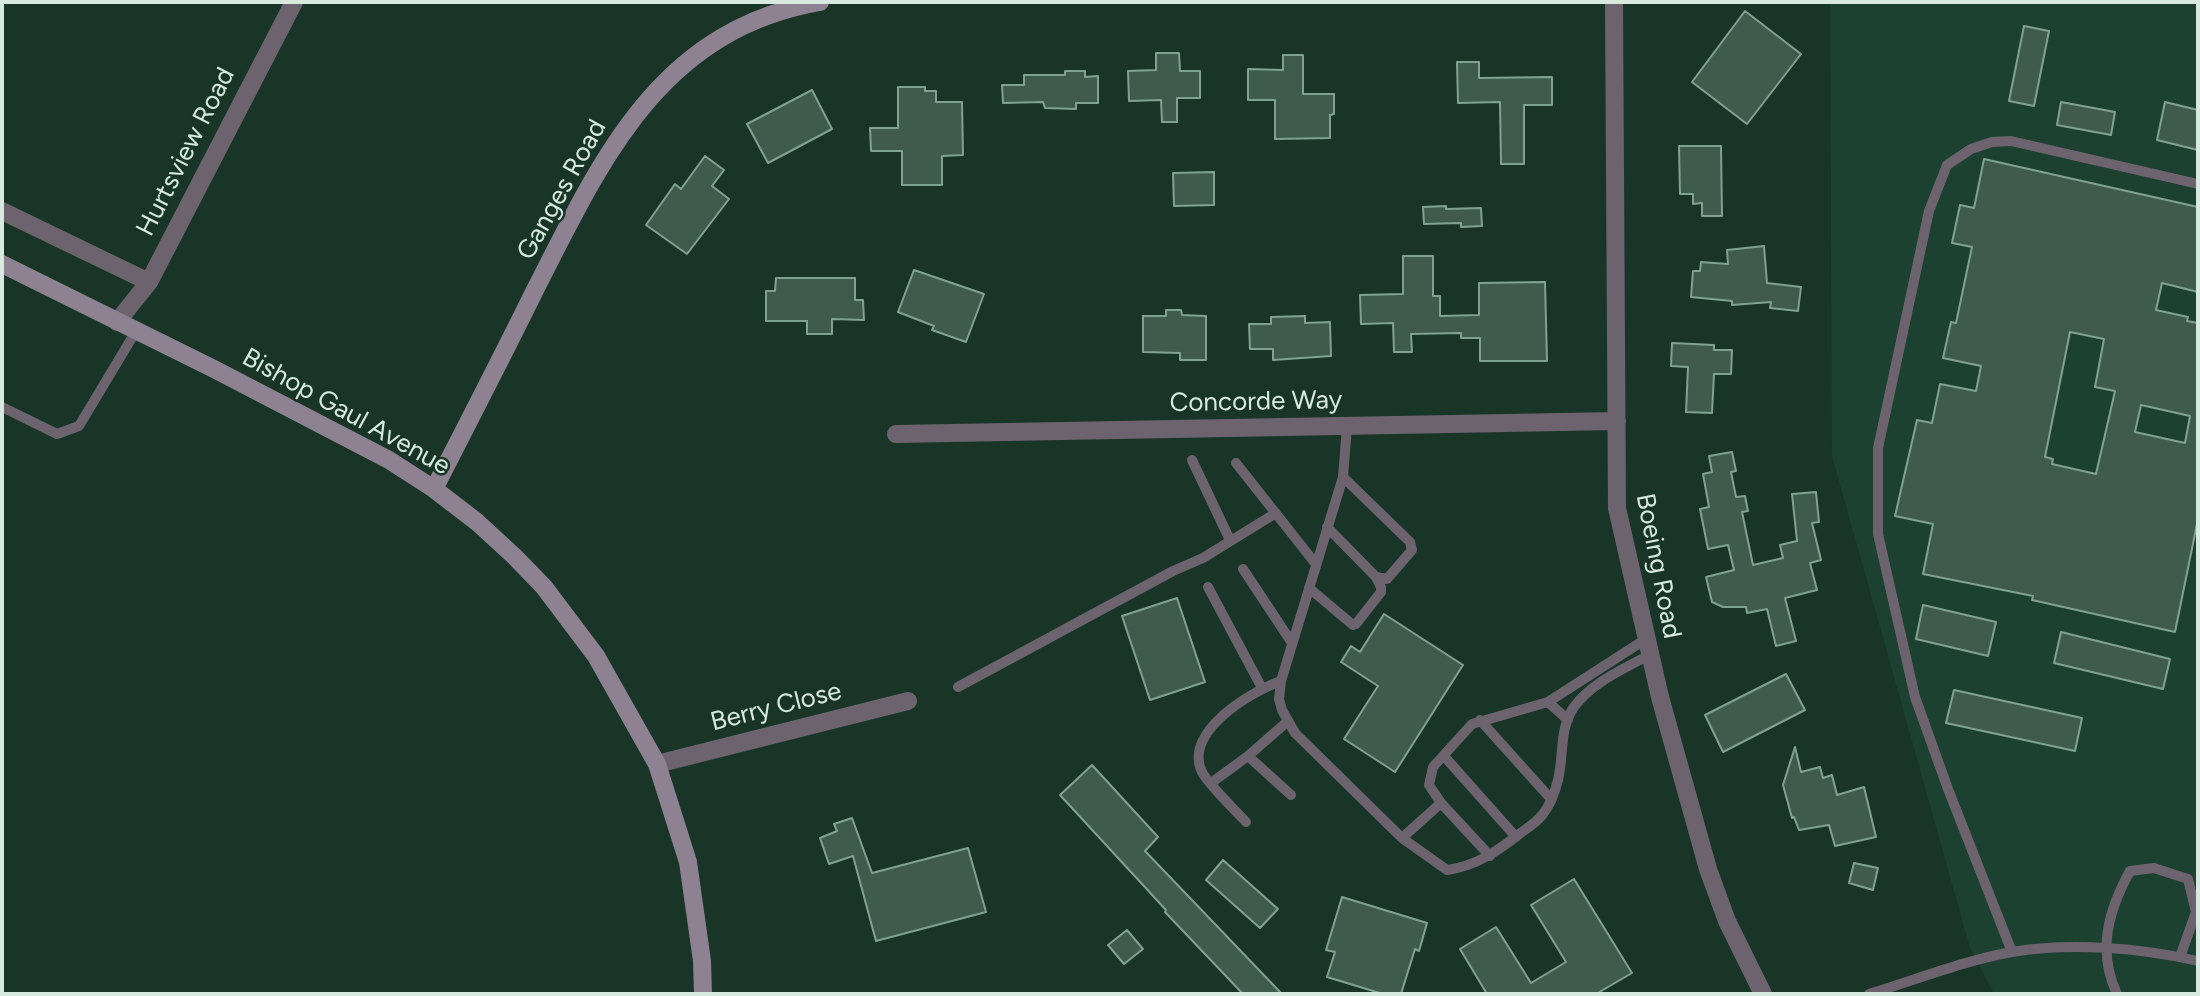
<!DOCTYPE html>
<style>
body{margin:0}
#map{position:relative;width:2200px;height:996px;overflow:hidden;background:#183527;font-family:Figtree,sans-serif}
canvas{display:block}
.frame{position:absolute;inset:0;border:4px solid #d8e9df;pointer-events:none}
</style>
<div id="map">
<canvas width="2200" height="996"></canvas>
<div class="frame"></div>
</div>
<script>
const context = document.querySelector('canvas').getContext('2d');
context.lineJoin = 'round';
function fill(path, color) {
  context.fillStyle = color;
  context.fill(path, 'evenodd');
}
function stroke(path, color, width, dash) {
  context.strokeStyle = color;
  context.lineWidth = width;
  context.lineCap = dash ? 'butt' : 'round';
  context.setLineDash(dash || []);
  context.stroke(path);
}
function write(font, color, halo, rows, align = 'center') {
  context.font = font + ' Figtree,sans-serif';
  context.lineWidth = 5;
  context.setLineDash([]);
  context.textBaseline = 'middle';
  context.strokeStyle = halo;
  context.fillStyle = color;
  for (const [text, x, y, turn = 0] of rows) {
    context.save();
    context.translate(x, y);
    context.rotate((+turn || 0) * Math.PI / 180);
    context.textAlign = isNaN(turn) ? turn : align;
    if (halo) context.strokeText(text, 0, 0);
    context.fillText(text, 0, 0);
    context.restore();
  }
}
const built = new Path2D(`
 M1830,2h368v992h-204l-24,-46 -138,-492z`);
const building = new Path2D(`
 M1745,11l56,43 -54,70 -55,-42z
 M2024,26l25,5 -15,75 -25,-5z
 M1156,53h23l1,18h20v27h-23v24h-15l-1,-22 -32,1 -1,-30 28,-1z
 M1283,55h20v39h31v20l-4,1v23l-55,1v-39h-27v-31l35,1z
 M1457,62h22v16l73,-1v28h-28v59h-23l-1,-62 -42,1z
 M1065,71h20v6l13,-1v27h-22v6l-31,-1 -2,-6 -40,1 -1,-18h22v-10h41z
 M898,87h27v4h11v11h26l1,53 -21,1v29h-40v-34h-31l-1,-23h28z
 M812,90l20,39 -64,34 -21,-39z
 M2061,102l54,10 -4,23 -54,-10z
 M2165,102l33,8v40l-41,-10z
 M1679,146h42l1,70h-20v-13l-9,1v-10h-13z
 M705,156l19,14 -12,16 17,13 -42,55 -41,-29 29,-41 6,5z
 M1984,159l214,48v85l-36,-9 -6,27 32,7 -1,4 11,2v196l-23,113 -143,-32 1,-4 -110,-22 10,-50 -38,-8 22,-96 15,3 8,-39 36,7 5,-25 -38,-8 8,-36 5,1 16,-76 -20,-4 8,-38 14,3zM2070,332l34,7 -9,48 20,4 -19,83 -44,-10 1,-5 -8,-2zM2141,405l49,11 -5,27 -50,-11z
 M1214,172v33l-40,1 -1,-33z
 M1446,206v3l35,-1 1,18 -21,1v-4l-37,1 -1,-17z
 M1764,246l3,37 34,4 -3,24 -28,-3 1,-6 -39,3v-4l-41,-4 2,-26h7l1,-9 27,2 -1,-14z
 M1403,256h30v40h7v20l39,-1v-32l66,-1 2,79h-67v-23h-19v-5l-50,1 1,18h-18l-1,-29 -32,1 -1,-29 43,-1z
 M914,270l70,24 -18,48 -34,-12 2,-4 -36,-14z
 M776,278h79v22h8l1,20 -32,-1v15h-25v-13h-41v-30h9z
 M1166,310h15l1,5 24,1v44h-26v-7l-37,-1v-36h23z
 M1305,316v7l25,-1 1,34 -58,4v-11h-23l-1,-25h22v-7z
 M1672,343l42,2v5h18l-1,24h-17l-2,39 -26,-1 2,-45 -17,-1z
 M1732,452l4,19 -5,1 5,25 9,-1 3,15 -6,1 11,53 30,-7 -3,-13 17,-4 -5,-47 24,-2 3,30 -7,1 9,37 -11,3 7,27 -32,8 11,43 -20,5 -9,-37 -20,4 -1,-6h-23l-11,-5 -6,-25 28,-7 -6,-25 -20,4 -8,-40 9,-2 -6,-33 9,-2 -3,-16z
 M1177,598l28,84 -55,18 -28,-84z
 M1923,605l73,17 -8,34 -72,-17z
 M1384,614l79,51 -68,107 -51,-33 34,-53 -37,-24 10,-16 9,6z
 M2061,632l109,27 -7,30 -109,-26z
 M1786,674l19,36 -82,42 -18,-37z
 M1954,690l128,28 -7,33 -129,-28z
 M1795,747l6,25 19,-5 3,11 9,-3 5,20 27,-8 12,50 -41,9 -6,-21 -30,5 -5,-13 -2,1 -9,-33z
 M1092,765l66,72 -13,14 137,143h-39l-78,-82 1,-2 -106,-115z
 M852,818l20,55 96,-25 18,64 -110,29 -23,-85 -24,8 -9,-26 17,-7 -3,-7z
 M1223,860l55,49 -18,19 -54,-48z
 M1854,863l24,5 -5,22 -24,-7z
 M1574,879l58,94 -36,21h-109l-27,-45 36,-22 35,56 35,-21 -35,-57z
 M1342,897l85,26 -8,28 -4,-2 -14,45h-18l-56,-17 8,-25 -9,-2z
 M1127,930l16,19 -19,15 -16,-19z`);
const lane = new Path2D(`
 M2,407l55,27 22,-8 57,-95
 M1192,460l38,80
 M1236,463l79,100
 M1343,477l-62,204 -2,18 3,11 13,23 107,105 45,32c30,-4 52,-20 75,-38 7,-5 16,-11 21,-18 7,-9 12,-22 15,-34 6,-24 1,-52 16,-73 18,-25 50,-38 75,-52
 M1327,527l49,50 11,2 25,-29 -2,-8 -67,-65 4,-50
 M1243,569l49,74
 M1208,587l54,101
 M1309,588l44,37 3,-1 25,-32v-5l-5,-10
 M958,687l215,-116 30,-13 73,-45
 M1548,702l20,18
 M1480,720l71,79
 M1248,756l43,39
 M1444,756l72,81
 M1211,783l37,-27 40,-35
 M1246,822c-10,-11 -38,-38 -44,-50 -19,-40 48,-80 79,-91
 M1402,838l39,-35
 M1490,856l-49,-53 -12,-18 4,-18 39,-43 76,-22 98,-63
 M2012,952l-64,-163 -33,-92 -37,-163v-86l51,-237 18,-46 24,-16 21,-7 19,-1 187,43
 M1869,994c46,-14 97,-34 143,-42 59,-10 129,-4 186,9
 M2117,994c-20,-43 -9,-83 13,-123l24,-3 34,11 8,33 -16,45`);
const street = new Path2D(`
 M1614,2l3,506 43,189 48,172 19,52 36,73
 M2,211l147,71
 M117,322l32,-40 145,-280
 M896,434l721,-13
 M657,764l251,-63`);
const secondary = new Path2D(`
 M2,264l212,105 175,91 45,29 43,33 38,35 29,30 52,69 61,108 31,98 14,99 1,33
 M434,489c34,-66 68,-132 101,-199 67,-131 124,-260 285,-288`);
const streetNames = [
 ["Hurtsview Road",186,152,-63],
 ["Ganges Road",562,190,-61],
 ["Concorde Way",1256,402,-1],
 ["Bishop Gaul Avenue",346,412,29],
 ["Boeing Road",1658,566,79],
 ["Berry Close",776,707,-14]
];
fill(built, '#1c4131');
fill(building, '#3e5b4c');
stroke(building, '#82a291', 2);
stroke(lane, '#6c636e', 10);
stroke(street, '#6c636e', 18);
stroke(secondary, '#8e8191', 18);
write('26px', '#d8e9df', '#183527', streetNames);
</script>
